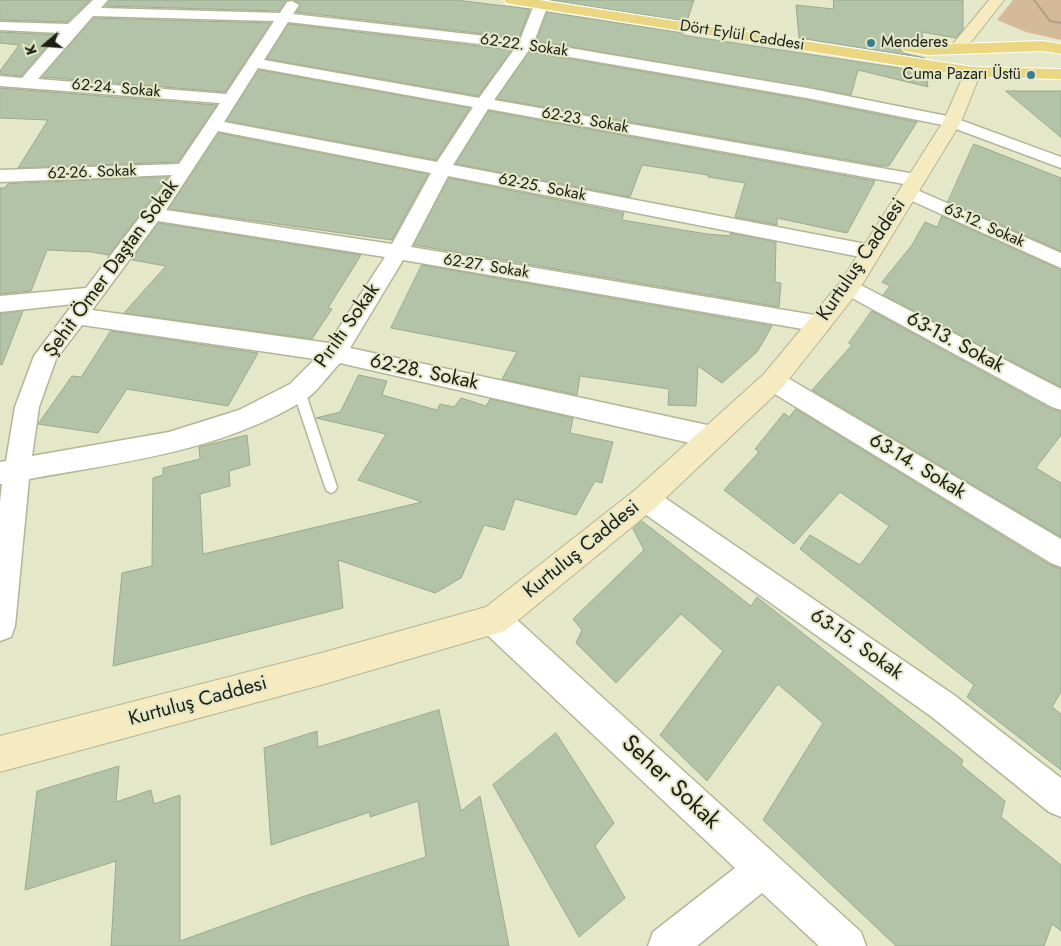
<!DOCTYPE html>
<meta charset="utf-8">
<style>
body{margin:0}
#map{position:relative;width:1061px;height:946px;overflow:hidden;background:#e4e8c8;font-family:Jost,sans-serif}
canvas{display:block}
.north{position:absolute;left:20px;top:20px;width:50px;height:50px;-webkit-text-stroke:4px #e4e8c8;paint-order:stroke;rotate:252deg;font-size:14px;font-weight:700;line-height:20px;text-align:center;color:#1d1f13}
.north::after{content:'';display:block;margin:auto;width:18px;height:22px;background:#1d1f13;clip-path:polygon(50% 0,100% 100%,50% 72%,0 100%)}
</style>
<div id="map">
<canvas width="1061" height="946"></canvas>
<div class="north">K</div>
</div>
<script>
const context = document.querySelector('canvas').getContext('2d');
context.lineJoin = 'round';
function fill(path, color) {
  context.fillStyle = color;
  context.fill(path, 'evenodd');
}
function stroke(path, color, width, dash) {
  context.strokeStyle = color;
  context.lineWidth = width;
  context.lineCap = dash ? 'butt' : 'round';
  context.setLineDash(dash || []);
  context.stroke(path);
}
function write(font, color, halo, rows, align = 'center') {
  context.font = font + ' Jost,sans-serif';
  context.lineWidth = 4;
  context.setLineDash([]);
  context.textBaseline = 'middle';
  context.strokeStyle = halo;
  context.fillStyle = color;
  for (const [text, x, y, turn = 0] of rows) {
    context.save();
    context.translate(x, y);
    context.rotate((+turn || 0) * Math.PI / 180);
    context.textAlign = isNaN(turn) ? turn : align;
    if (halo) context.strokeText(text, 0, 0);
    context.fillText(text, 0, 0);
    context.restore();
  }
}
const green = new Path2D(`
 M1013,0h48v40l-35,-8 -29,-12z`);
const building = new Path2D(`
 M0,0h90l-23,22 -67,-2z
 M110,0h177l-8,11 -174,-5z
 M294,0h162l74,9 -11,29 -223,-26 5,-7z
 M551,0h143l-7,21z
 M834,0h129v29l-7,9 -34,-6 1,11 -14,-2 -6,2 -3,4 4,6 21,5 -126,-20 -3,-33 37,4z
 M547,12l136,21 -1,2 244,37 2,15 -70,-17 -7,25 -314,-54z
 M94,18l177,5 -46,69 -183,-15z
 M289,24l223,26 -34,46 -211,-37z
 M0,32l57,3 -36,41 -21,-2v-3l19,-26 -19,-2z
 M530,52l277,48 110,22 -28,44h-7l-385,-67z
 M259,70l211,38 -34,52 -209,-39z
 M0,88l217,17 -39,57 -160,6 30,-48 -48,-2z
 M1006,91h55v46z
 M489,111l386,70 -28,52 -70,-15v7l-42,-8 10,-34 -37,-6v-2l-66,-10 -12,32 -174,-33z
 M219,133l209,41 -36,66 -223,-31z
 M974,144l87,34v73l-113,-49z
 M168,177l-59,78 -18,-3 -44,-2 -16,41 -31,3v-106h5l3,-4z
 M449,178l175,35 -2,7 85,14 23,2 1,-3 45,9 -1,40 6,1 -2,24 -365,-62z
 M942,216l119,54v117l-178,-92 7,-9 -8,-4 30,-37 13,-23 12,5z
 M159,223l202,32 -33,53 4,1 -20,30 -188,-26 42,-47 -34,-6z
 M422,265l350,61 -15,26 -35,31 -24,-17 -2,40 -28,-1 1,-16 -89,-13 -3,19 -75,-16 15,-27 -126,-24z
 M23,311l-21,54 -2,-1v-50z
 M872,311l179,98 10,3v23l-25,33 25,15v54l-249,-147 40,-45 -3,-2z
 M111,331l147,22 -30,53 -101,-17 -29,44 -60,-9 34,-48 9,1z
 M359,375l28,6 -5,14 55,15 3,-6 14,3 7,-9 25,8 4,-7 83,19 -3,15 43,9 -11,41 -7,-2 -19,34 -61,-16 -11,31 -20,-5 -23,53 -26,15 -97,-33 5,48 -230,58 9,-93 30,-7 1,-88 10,-3v-7l37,-9 -1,-12 48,-12 3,30 -21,6 1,15 -30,8 3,60 219,-52 -64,-22 28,-46 -70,-16 24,-6z
 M796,409l254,156 11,4v123l-9,15 9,7v56l-94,-73 7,-12 -174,-136 10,-14 50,30 29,-39 -49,-34 -46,52 -70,-54 35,-38 -4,-3 29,-36 5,4z
 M642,521l109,85 6,-9 206,163 -2,5 44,36 -4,16 60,48v66l-9,-7 -8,22h-148l-133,-126 60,-97 -45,-39 -71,97 -47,-46 63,-84 -42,-37 -65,69 -40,-40 6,-13 -9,-11 71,-69 -11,-21z
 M439,710l22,101 19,-15 29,150h-398l5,-85 -91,29 12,-99 82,-25 -3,36 35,-12 3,14 26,-9v146l125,-45 121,-39 -8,-56 -48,16v-5l-99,33 -7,-97 53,-17 1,16z
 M556,733l58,90 -19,23 30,52 -46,39 -86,-152z`);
const path = new Path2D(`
 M1034,0l16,21 11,2`);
const lane = new Path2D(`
 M299,386l6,5 32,96 -2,4 -4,2 -4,-2 -2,-4 -32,-96z`);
const street = new Path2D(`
 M93,0h15l-7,8 179,5 7,-11 5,-1 7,4 -6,9 227,26 14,-35 7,-4 7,4 -14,37 273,46 145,29 109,40v11l-113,-42 -141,-28 -278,-48 -35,50 421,74 7,2 2,4 -2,4 -7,2 -427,-77 -35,56 418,80 7,2 3,5 -3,5 -7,2 -423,-83 -37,71 409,69 8,2 3,6 -3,6 -8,2 -417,-72 -53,88 362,78 9,4 4,7 -4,7 -9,4 -372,-85c-11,11 -22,28 -34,36 -83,52 -183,63 -277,80l-14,147 -4,11 -11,4v-139l2,-18h-2v-22l6,-1 9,-54 19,-51 39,-52 -73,8v-16l86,-8 86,-113 -172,7v-12l179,-6 41,-61 -220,-17v-10l22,2 39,-45 -61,-3v-8l68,2zM93,16l181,5 -48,73 -188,-15zM288,22l227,26 -36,50 -215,-38zM258,68l215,39 -36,55 -213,-40zM218,131l213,42 -39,71 -226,-34zM158,221l227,36 -56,86 -237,-33zM82,325l233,34 -25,25 -51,26 -70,22 -137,24 7,-49 17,-48z
 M908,186l153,67v15l-160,-72 -2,-4 2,-4z
 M849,279l212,110v21l-9,-3 -211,-115 -3,-5 3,-5z
 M773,372l8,2 280,165v28l-10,-4 -286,-175 -4,-7 4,-7z
 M645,487l10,4 299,204 107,83v39l-12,-5 -117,-95 -297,-210 -3,-8 3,-8z
 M494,605l11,4 356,323 5,14h-47l-57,-53 -65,53h-49l5,-14 82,-64 -252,-237 -4,-11 4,-11z`);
const secondary = new Path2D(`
 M989,0h15l-40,51h-12l-2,-3 2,-3z
 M973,67l6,2 2,3 -20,50 -104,171 -75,95 -127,120 -150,123 -184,54 -321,87v-36l321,-83 165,-46 149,-117 129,-116 77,-93 102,-159 22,-50 2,-3z`);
const primary = new Path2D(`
 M504,0h35l434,67 88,2v10l-88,-2 -462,-73 -5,-1z
 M1043,41l18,3v10l-18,-3 -115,4 -24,-4 -2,-3 2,-3 6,-2 18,2z`);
const markers = [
 [871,43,5,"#3a7d8d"],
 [1031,75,5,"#3a7d8d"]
];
const farStreetnames = [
 ["Dört Eylül Caddesi",742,36,9],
 ["62-22. Sokak",524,46,8],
 ["62-24. Sokak",116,89,5],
 ["62-23. Sokak",585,121,10],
 ["62-26. Sokak",92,173,-2],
 ["62-25. Sokak",542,188,11],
 ["63-12. Sokak",984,226,24],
 ["62-27. Sokak",486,267,9]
];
const farPoinames = [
 ["Menderes",881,43],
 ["Cuma Pazarı Üstü",1021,75,"right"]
];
const streetNames = [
 ["Kurtuluş Caddesi",862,260,-56],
 ["Şehit Ömer Daştan Sokak",112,269,-54],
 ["Pırıltı Sokak",348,326,-55],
 ["63-13. Sokak",955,343,28],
 ["62-28. Sokak",424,373,12],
 ["63-14. Sokak",917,467,31],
 ["Kurtuluş Caddesi",582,550,-39],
 ["63-15. Sokak",856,645,35],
 ["Kurtuluş Caddesi",198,702,-15]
];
const nearStreetnames = [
 ["Seher Sokak",670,783,43]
];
fill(green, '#d5ba99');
fill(building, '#b2c3a7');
stroke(building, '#99aa8f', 1);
stroke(lane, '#b2b697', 3);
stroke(street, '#b2b697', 3);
stroke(secondary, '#b2b697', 2);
stroke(primary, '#fff', 2);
stroke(path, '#848770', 2, [1, 1]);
fill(lane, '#fff');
fill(street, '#fff');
fill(secondary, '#f5eac0');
fill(primary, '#ebd682');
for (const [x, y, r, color] of markers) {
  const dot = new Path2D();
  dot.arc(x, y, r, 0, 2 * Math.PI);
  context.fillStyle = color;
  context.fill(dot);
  stroke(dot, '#e4e8c8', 2);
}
write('16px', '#1d1f13', '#e4e8c8', farStreetnames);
write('16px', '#1d1f13', '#e4e8c8', farPoinames, 'left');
write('20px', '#1d1f13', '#e4e8c8', streetNames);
write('24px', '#1d1f13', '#e4e8c8', nearStreetnames);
</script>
